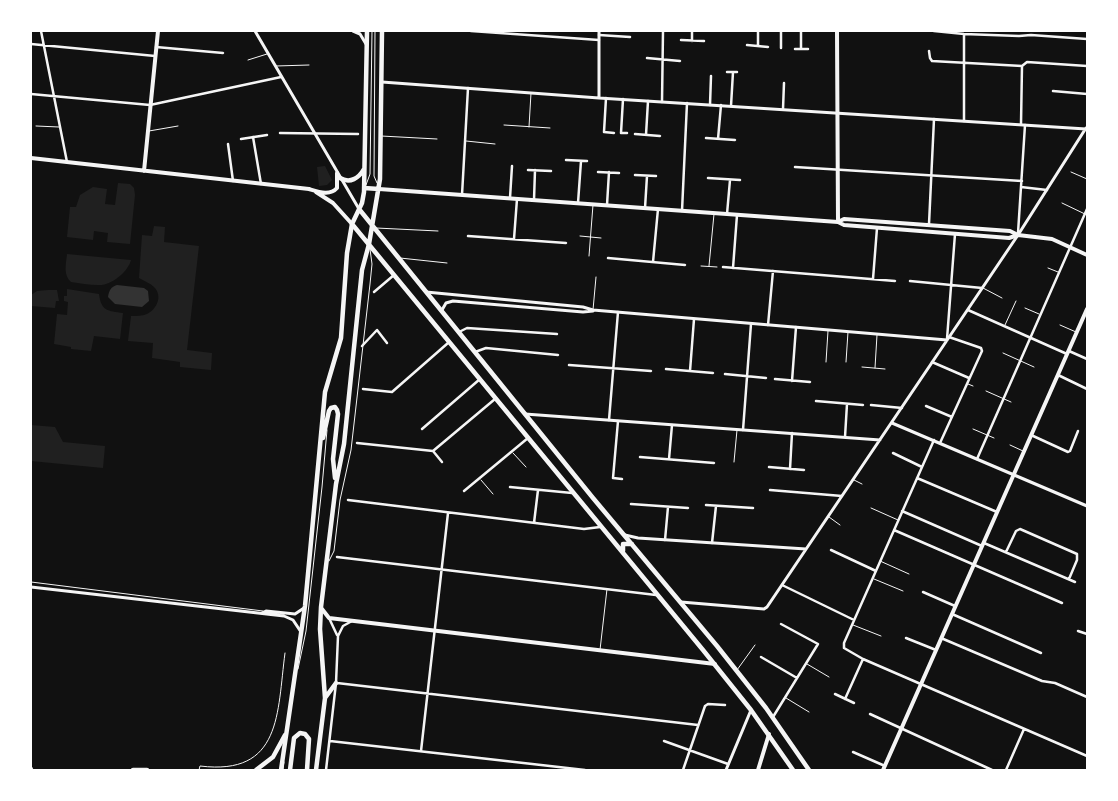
<!DOCTYPE html>
<style>
body{margin:0}
#map{position:relative;width:1118px;height:801px;overflow:hidden;background:#111;font-family:"Varela Round",sans-serif}
canvas{display:block}
.frame{position:absolute;inset:0;border:32px solid #fff;pointer-events:none}
</style>
<div id="map">
<canvas width="1118" height="801"></canvas>
<div class="frame"></div>
</div>
<script>
const context = document.querySelector('canvas').getContext('2d');
context.lineJoin = 'round';
function fill(path, color) {
  context.fillStyle = color;
  context.fill(path, 'evenodd');
}
function stroke(path, color, width, dash) {
  context.strokeStyle = color;
  context.lineWidth = width;
  context.lineCap = dash ? 'butt' : 'round';
  context.setLineDash(dash || []);
  context.stroke(path);
}
const green = new Path2D(`
 M325,166l7,14 -5,5 -8,1 -2,-19z
 M118,183l12,1 4,4 1,7 -5,49 -23,-2 1,-9 -14,-2 -1,9 -26,-3 3,-30h6l4,-12 13,-8 14,2 -2,15 10,1z
 M154,226l11,1 -1,15 35,4 -12,104 25,3 -1,17 -31,-3v-5l-28,-4 1,-15 -25,-2 3,-25c6,0 11,0 16,-2 10,-5 16,-18 7,-27 -4,-4 -10,-6 -15,-9l3,-43 10,1z
 M67,254l64,6c-3,12 -20,26 -33,25 -9,0 -18,-2 -27,-3 -8,-7 -5,-18 -4,-28z
 M67,289l32,5c2,17 9,17 24,19l-3,26 -26,-3 -3,15 -20,-2v-2l-17,-3 3,-30 10,1 1,-13 -4,-1v-5h3z
 M48,290h9l2,11h-3l-1,7 -24,-2v-11l6,-4z
 M31,425l24,2 8,15 42,4 -2,22 -72,-7z`);
const water = new Path2D(`
 M117,285l27,3 4,3 1,10 -7,6 -27,-3 -7,-7c1,-7 3,-10 9,-12z`);
const service = new Path2D(`
 M375,31l-1,145 3,7
 M248,60l19,-6
 M276,66l33,-1
 M504,125l46,3
 M36,126l23,1
 M529,127l2,-34
 M149,131l29,-5
 M381,136l56,3
 M466,141l29,3
 M1071,172l16,7
 M366,185l4,-11 2,-143
 M1062,203l25,12
 M376,228l62,3
 M580,236l21,2
 M589,256l4,-51
 M400,258l47,5
 M701,266l16,1
 M709,266l5,-52
 M1048,268l10,4
 M983,288l19,10
 M1025,308l14,6
 M593,310l3,-33
 M1005,325l11,-24
 M1060,325l16,7
 M1003,353l31,14
 M826,362l2,-31
 M846,362l2,-30
 M862,367l23,2
 M875,368l2,-33
 M968,384l5,2
 M986,391l25,11
 M973,429l21,9
 M1010,445l13,6
 M513,453l13,14
 M734,462l3,-32
 M481,480l12,14
 M854,480l8,4
 M871,508l27,12
 M829,517l11,8
 M329,561l5,-10 6,-51 11,-50 19,-166 2,-20 -2,-15
 M880,561l29,13
 M874,579l29,12
 M31,582l232,29
 M853,625l28,11
 M600,650l7,-61
 M807,664l22,13
 M298,669l8,-38 16,-144 5,-57
 M737,670l18,-25
 M786,698l23,14
 M199,770l1,-4c82,10 77,-53 85,-113
 M283,770l1,-8`);
const minor = new Path2D(`
 M41,31l26,131
 M471,31l128,9
 M781,31v17
 M801,31v18
 M934,31l30,3 55,2 12,-1 56,4
 M599,35l31,2
 M964,35v86
 M681,40l23,1
 M692,41v-10
 M31,44l124,12
 M747,45l21,2
 M758,46v-15
 M156,47l67,6
 M795,49h13
 M929,51l1,7 2,3 90,5
 M647,58l33,3
 M1022,66l5,-4 60,4
 M727,72h10
 M1053,91l34,3
 M31,94l119,11 131,-28
 M606,98l-2,34 10,1
 M623,99l-2,34h6
 M662,102l1,-71
 M710,105l1,-29
 M731,106l2,-34
 M783,109l1,-26
 M1021,124l1,-58
 M280,133l78,1
 M635,134l25,2
 M646,135l2,-34
 M253,137l8,47
 M706,138l29,2
 M241,139l26,-4
 M718,139l3,-34
 M228,144l5,37
 M566,160l21,1
 M795,167l227,14
 M528,170l23,1
 M598,172l21,1
 M635,175l21,1
 M708,178l32,2
 M1021,187l26,3
 M462,195l6,-107
 M510,198l2,-32
 M534,200l1,-30
 M578,203l3,-42
 M607,205l2,-33
 M645,208l2,-32
 M682,211l5,-108
 M727,214l3,-34
 M929,224l5,-105
 M1018,233l7,-108
 M468,236l98,7
 M514,239l3,-40
 M608,258l77,7
 M653,262l5,-53
 M723,267l172,14
 M733,268l4,-53
 M873,279l4,-51
 M910,281l72,7
 M374,292l20,-17
 M968,310l99,44
 M768,325l5,-54
 M459,332l8,-4 90,6
 M947,339l8,-105
 M362,346l15,-16 10,13
 M1069,351l18,8
 M475,352l11,-4 72,7
 M932,362l37,16
 M569,365l82,6
 M666,369l47,4
 M690,371l4,-52
 M725,374l41,4
 M1058,375l29,14
 M775,379l35,3
 M792,381l4,-54
 M363,389l29,3 56,-49
 M816,401l47,4
 M871,405l31,3
 M926,406l26,11
 M609,420l9,-108
 M618,421l-5,57 9,1
 M422,429l58,-50
 M743,430l8,-106
 M1031,435l37,17 2,-1 8,-20
 M845,437l2,-33
 M934,440l-90,203v5l19,11 224,97
 M357,443l76,8 62,-52
 M940,443l42,-92 -1,-3 -32,-11
 M433,451l9,11
 M893,453l29,14
 M640,457l74,6
 M669,459l3,-34
 M977,459l110,-250
 M769,467l35,3
 M790,469l2,-36
 M917,478l80,34
 M510,487l62,6
 M770,490l72,6
 M464,491l64,-53
 M348,500l236,29 16,-2
 M631,504l57,4
 M706,505l47,3
 M902,511l80,35
 M534,523l4,-33
 M894,530l168,73
 M665,540l3,-33
 M712,543l4,-37
 M984,543l91,39
 M831,550l45,21
 M1006,552l10,-21 4,-2 57,25v6l-8,19
 M337,557l319,38
 M782,585l72,35
 M923,592l32,14
 M952,614l89,39
 M329,618l8,17
 M1078,631l9,3
 M906,638l30,12
 M941,638l101,43 13,2 32,14
 M761,657l36,21
 M337,683l361,42
 M835,694l19,9
 M845,699l18,-40
 M870,714l122,56
 M773,717l45,-73 -37,-20
 M330,741l255,29
 M664,741l64,23
 M421,751l27,-238
 M853,752l32,14
 M326,770l10,-87 2,-47 5,-10 9,-5
 M683,770l22,-64 3,-2 17,1
 M1006,770l18,-41`);
const tertiary = new Path2D(`
 M255,31l104,178
 M353,31l7,3 6,10
 M599,31v67
 M382,82l217,16 487,31
 M426,292l157,15 10,3 354,30
 M442,310l4,-7 7,-2 130,11 10,-1
 M525,414l355,26
 M892,423l195,83
 M625,535l13,3 168,11
 M31,587l253,29 9,4 8,12
 M681,602l83,7 3,-2 251,-372 68,-107
 M262,613l4,-2 29,3 9,-6
 M31,768l1,2
 M726,770l25,-60`);
const secondary = new Path2D(`
 M837,31l1,191
 M31,158l278,31c10,3 21,7 28,-1v-15
 M144,171l14,-140
 M379,189l459,33 6,3 165,13 9,-3
 M316,192l17,11 19,21
 M838,222l6,-3 166,12 8,4 34,4 35,16
 M322,609l7,9 386,46
 M758,770l11,-36
 M883,770l204,-461`);
const primary = new Path2D(`
 M367,31l-3,161 -2,11 -10,21 351,426 48,60 42,60
 M340,178c10,6 19,0 24,-9
 M364,188l15,1
 M359,209l234,289 124,148 49,62 43,62
 M369,244l11,-65 2,-148
 M623,551v-7h9
 M133,770h14
 M256,770l17,-13 12,-22`);
const trunk = new Path2D(`
 M323,438l6,-27 2,-3 4,-1 2,3 1,4 -5,45 2,19
 M325,698l11,-15
 M281,770l24,-164 20,-214 16,-54 6,-85 5,-29
 M290,770l4,-32 6,-5 5,1 4,5 -2,31
 M316,770l9,-72 -5,-69 1,-22 15,-123 8,-40 18,-174 7,-26`);
fill(green, '#202020');
fill(water, '#333');
stroke(service, '#f5f5f5', 1);
stroke(minor, '#f5f5f5', 2.5);
stroke(tertiary, '#f5f5f5', 3);
stroke(secondary, '#f5f5f5', 4);
stroke(primary, '#f5f5f5', 4.5);
stroke(trunk, '#f5f5f5', 4.5);
</script>
